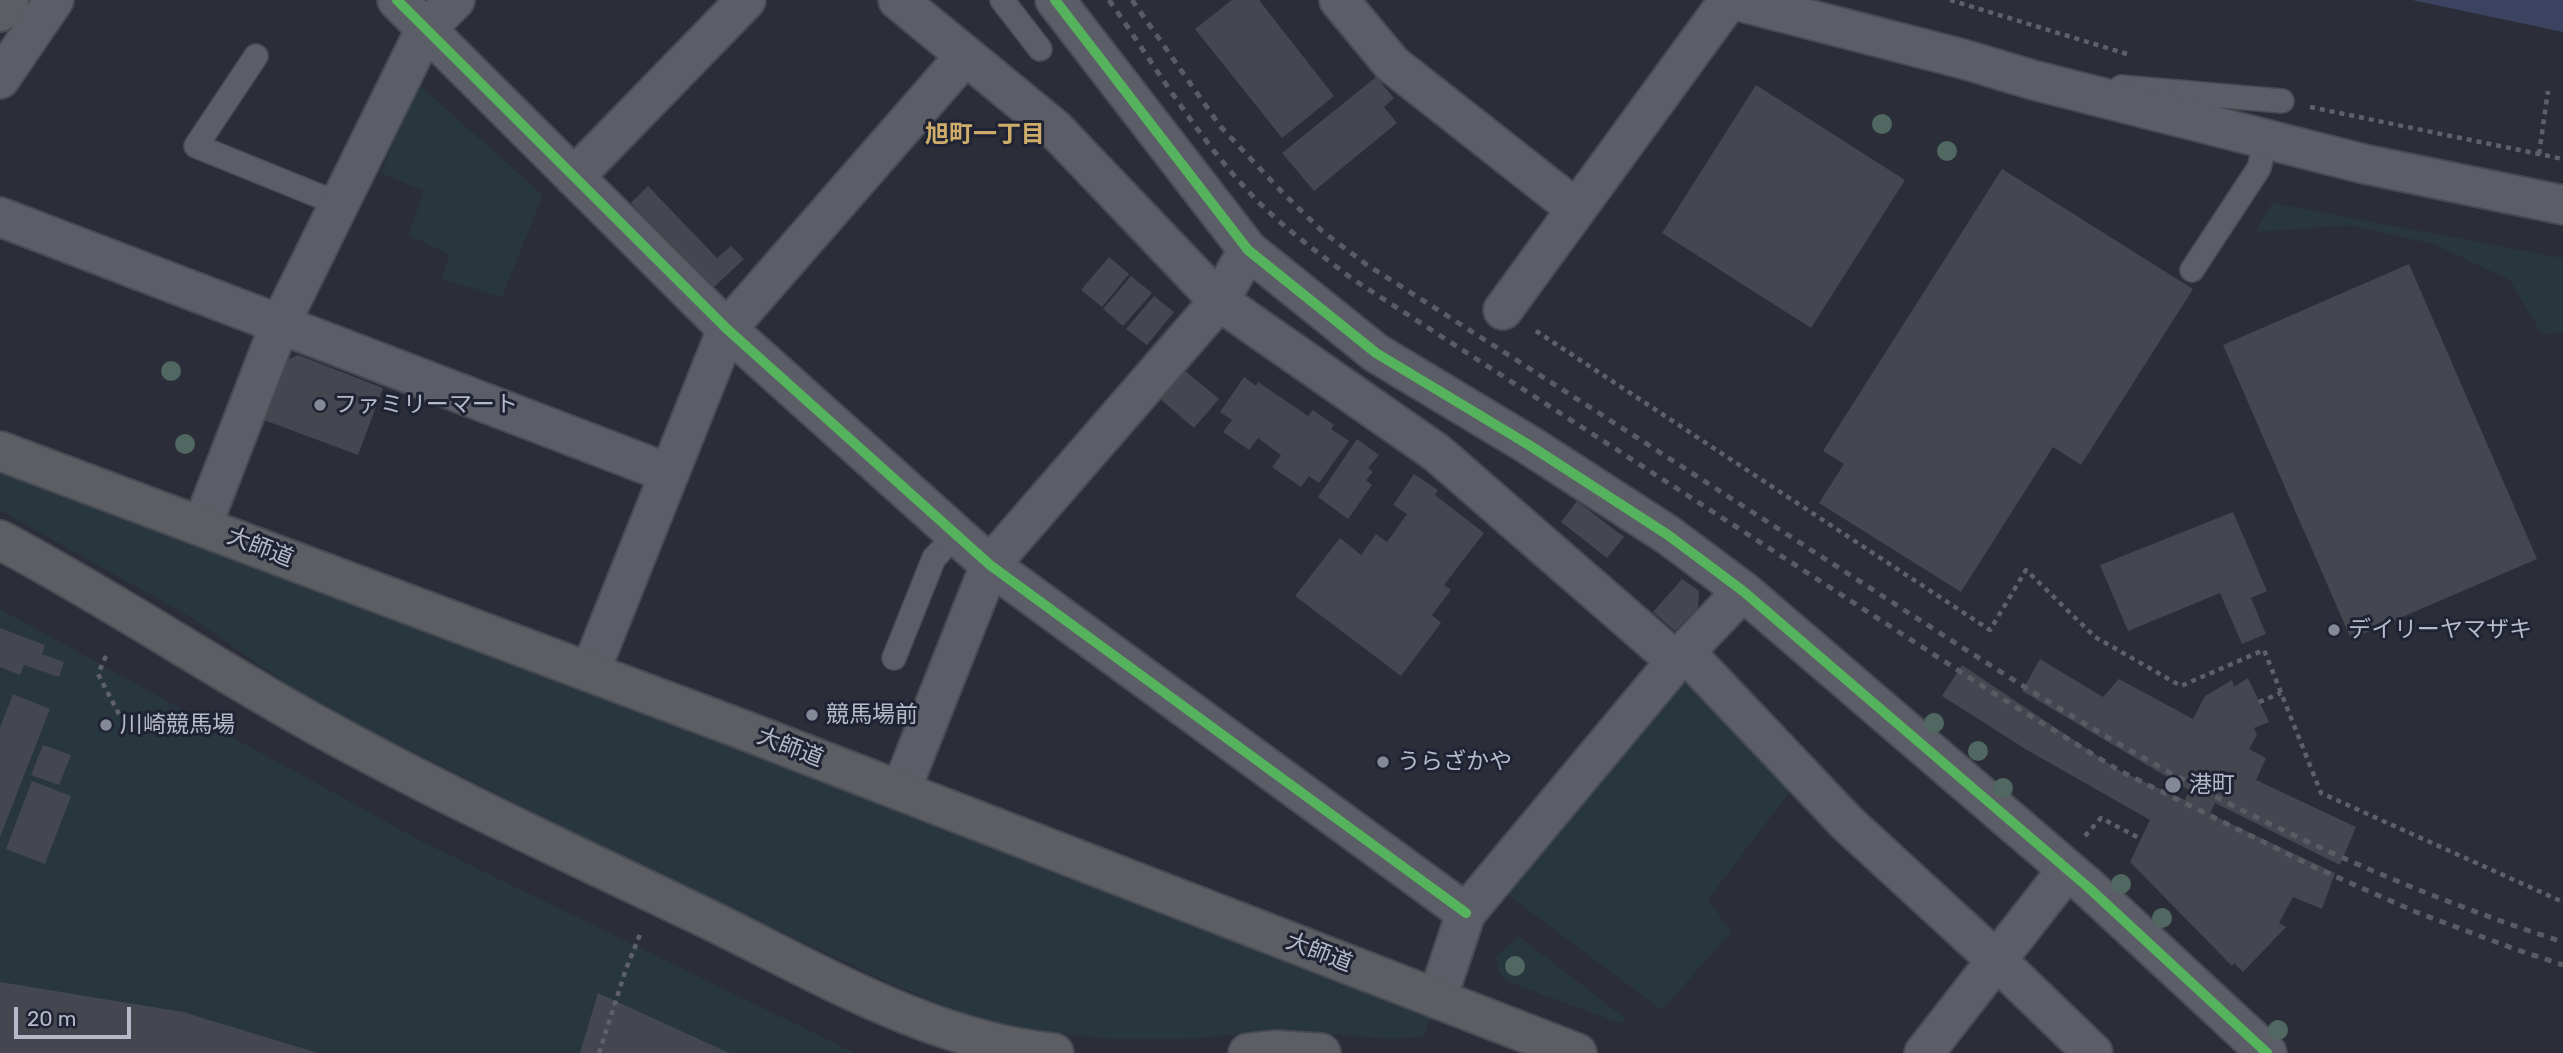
<!DOCTYPE html>
<meta charset="utf-8">
<style>
body{margin:0}
#map{position:relative;width:2563px;height:1053px;overflow:hidden;background:#2b2e38;font-family:Rubik,sans-serif}
canvas{display:block}
.scale{position:absolute;left:14px;top:1007px;width:117px;height:32px;box-sizing:border-box;border:4px solid #b6b9c8;border-top:0;padding-left:9px;font-size:21px;line-height:24px;white-space:nowrap;color:#b6b9c8;-webkit-text-stroke:5px #1f2333;paint-order:stroke}
</style>
<div id="map">
<canvas width="2563" height="1053"></canvas>
<div class="scale">20 m</div>
</div>
<script>
const context = document.querySelector('canvas').getContext('2d');
context.lineJoin = 'round';
function fill(path, color) {
  context.fillStyle = color;
  context.fill(path, 'evenodd');
}
function stroke(path, color, width, dash) {
  context.strokeStyle = color;
  context.lineWidth = width;
  context.lineCap = dash ? 'butt' : 'round';
  context.setLineDash(dash || []);
  context.stroke(path);
}
function write(font, color, halo, rows, align = 'center') {
  context.font = font + ' Rubik,"Noto Sans JP",sans-serif';
  context.lineWidth = 6;
  context.setLineDash([]);
  context.textBaseline = 'middle';
  context.strokeStyle = halo;
  context.fillStyle = color;
  for (const [text, x, y, turn = 0] of rows) {
    context.save();
    context.translate(x, y);
    context.rotate((+turn || 0) * Math.PI / 180);
    context.textAlign = isNaN(turn) ? turn : align;
    if (halo) context.strokeText(text, 0, 0);
    context.fillText(text, 0, 0);
    context.restore();
  }
}
const green = new Path2D(`
 M417,83l126,112 -41,102 -61,-18 9,-24 -42,-20 16,-44 -43,-18z
 M2272,203l291,55v73l-21,4 -32,-55 -77,-36 -83,-19 -94,7z
 M0,465l1432,550 -8,21 -32,3 -113,-9 -92,9h-75l-67,-7 -76,-16 -68,-28 -239,-112 -348,-173 -122,-85 -192,-108z
 M0,609l423,233 432,211h-855z
 M1687,682l102,111 -81,106 23,33 -69,78 -159,-119z
 M1518,936l107,82 -3,6 -116,-43 -7,-9 -3,-16z`);
const water = new Path2D(`
 M2412,0h151v32z`);
const building = new Path2D(`
 M1232,0h27l75,96 -52,42 -87,-109z
 M1376,77l18,21 -10,9 13,16 -83,68 -32,-38z
 M1756,85l149,95 -94,148 -149,-95z
 M2002,169l191,120 -112,176 -28,-18 -92,145 -142,-89 25,-39 -21,-13z
 M648,186l69,72 14,-12 13,13 -31,29 -82,-85z
 M1109,257l20,17 -27,33 -21,-17z
 M2409,264l128,295 -186,80 -128,-294z
 M1131,276l21,17 -29,33 -20,-17z
 M1154,296l20,16 -27,33 -21,-16z
 M298,355l85,33 -25,67 -94,-35 23,-60z
 M1183,369l36,30 -25,29 -35,-30z
 M1244,377l12,9 2,-4 50,34 5,-6 21,15 -3,4 18,12 -30,42 -10,-7 -8,11 -29,-20 9,-12 -23,-17 -9,12 -26,-18 9,-12 -12,-8z
 M1357,439l22,16 -11,13 5,4 -7,8 6,5 -24,34 -30,-22z
 M1414,474l24,16 -3,5 49,38 -40,52 7,5 -19,25 9,8 -40,53 -106,-80 45,-58 21,17 15,-21 11,8 20,-28 -14,-9z
 M1577,501l47,36 -17,21 -46,-36z
 M2233,512l34,79 -16,7 15,36 -24,10 -22,-51 -92,38 -28,-66z
 M1682,579l17,12 -1,17 -23,23 -22,-19z
 M0,628l45,17 -3,9 22,8 -5,15 -35,-12 -4,10 -20,-8z
 M2040,659l63,38 16,-18 74,40 12,-23 27,-16 2,7 14,-9 21,44 -15,6 3,7 -8,14 17,9 -10,22 100,47 -16,38 -125,-62 -5,11 125,59 -13,36 -29,-12 -14,26 7,4 -43,45 -9,-9 -2,3 -102,-104 20,-42 -123,-70 -85,-54 20,-31 158,106 65,29 4,-10 -167,-99z
 M13,694l37,15 -50,128v-109z
 M43,745l28,10 -12,30 -28,-10z
 M32,781l39,15 -26,68 -39,-15z
 M0,982l183,30 135,41h-318z
 M598,993l131,60h-149z`);
const path = new Path2D(`
 M1950,0l177,54
 M2310,107l253,52
 M2539,154l9,-63
 M1536,331l454,299 36,-60 69,67 86,49 83,-36 57,143 242,109
 M106,656l-8,18 22,42
 M2259,702l22,-9
 M2085,836l16,-18 40,21
 M599,1053l27,-84 15,-37`);
const service = new Path2D(`
 M1002,0l38,49
 M256,56l-60,90 143,58
 M2121,87l161,14
 M2192,270l67,-102 7,-28
 M894,658l40,-100 22,-23`);
const minor = new Path2D(`
 M397,0l330,329 263,236 476,348
 M898,0l157,129 164,172 218,152 239,208
 M1055,0l193,250 128,103 153,92 139,90 75,56 -67,70 -210,252 -29,86
 M1339,0l53,64 183,144
 M1734,0l229,59 70,21 331,84 199,41
 M0,79l54,-79
 M574,177l172,-177
 M0,217l668,256
 M1503,310l226,-310
 M202,526l78,-202 145,-294 30,-30
 M1685,652l162,171 135,124
 M590,672l137,-343 238,-273
 M901,790l89,-225 229,-264 29,-51
 M2012,975l81,78
 M1924,1053l143,-183`);
const tertiary = new Path2D(`
 M1743,591l346,297 178,165`);
const trunk = new Path2D(`
 M0,12l9,-12
 M0,451l741,278 836,324
 M0,540c110,58 213,128 322,188 127,70 261,131 392,194 108,53 219,119 340,131
 M1248,1053l27,-3 46,3`);
const rail = new Path2D(`
 M1109,0c45,64 86,134 139,191 30,33 68,60 103,87l647,418 122,75 192,95 104,46 96,36 51,17
 M1132,0l88,126 63,67 39,38 45,34c152,96 303,194 455,292 103,66 205,134 311,195 136,77 281,142 430,190`);
const cycleway = new Path2D(`
 M397,0l330,329 263,236 476,348
 M1055,0l193,250 128,103 153,92 139,90 75,56 346,297 178,165`);
const trees = [
 [1882,124],
 [1947,151],
 [171,371],
 [185,444],
 [1934,723],
 [1978,751],
 [2003,788],
 [2121,884],
 [2162,918],
 [1515,966],
 [2278,1030]
];
const markers = [
 [320,405,7,"#858896"],
 [2334,630,7,"#858896"],
 [812,715,7,"#858896"],
 [106,725,7,"#858896"],
 [1383,762,7,"#858896"],
 [2173,785,9,"#858896"]
];
const poiNames = [
 ["ファミリーマート",334,405],
 ["デイリーヤマザキ",2348,630],
 ["競馬場前",826,715],
 ["川崎競馬場",120,725],
 ["うらざかや",1397,762],
 ["港町",2189,785]
];
const streetNames = [
 ["大師道",260,548,21],
 ["大師道",790,748,21],
 ["大師道",1319,953,21]
];
const neighbourhoodNames = [
 ["旭町一丁目",985,135]
];
fill(green, '#28363d');
fill(water, '#3b4361');
fill(building, '#44474f');
stroke(service, '#474a51', 26);
stroke(minor, '#474a51', 42);
stroke(tertiary, '#474a51', 42);
stroke(trunk, '#484a53', 42);
stroke(path, '#5f6169', 4.5, [5, 5]);
stroke(service, '#5b5e66', 23);
stroke(minor, '#5b5e66', 38);
stroke(tertiary, '#5b5e66', 38);
stroke(trunk, '#5c5e64', 38);
stroke(rail, '#5a5c64', 5, [7, 7]);
stroke(cycleway, '#56b35d', 10);
context.fillStyle = '#506861';
for (const [x, y] of trees) {
  context.beginPath();
  context.arc(x, y, 10, 0, 2 * Math.PI);
  context.fill();
}
for (const [x, y, r, color] of markers) {
  const dot = new Path2D();
  dot.arc(x, y, r, 0, 2 * Math.PI);
  context.fillStyle = color;
  context.fill(dot);
  stroke(dot, '#1f2333', 2.5);
}
write('23px', '#b6b9c8', '#1f2333', poiNames, 'left');
write('23px', '#b6b9c8', '#1f2333', streetNames);
write('bold 24px', '#cead6b', '#1f2333', neighbourhoodNames);
</script>
